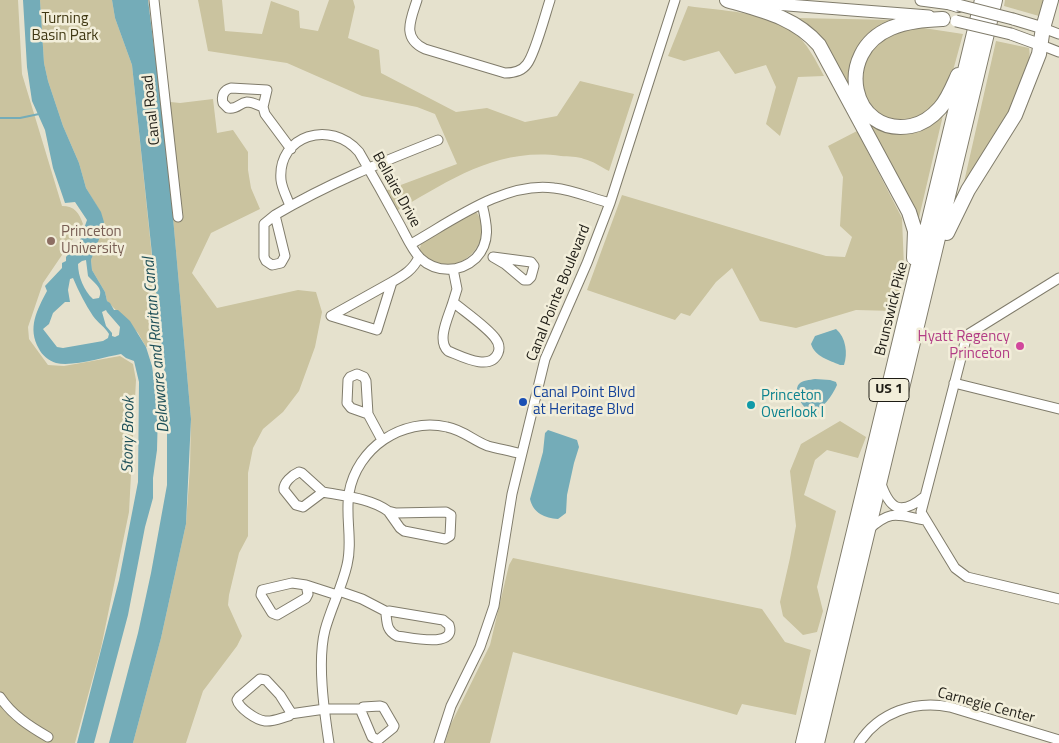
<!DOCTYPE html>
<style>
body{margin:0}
canvas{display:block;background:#e5e1cd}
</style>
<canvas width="1059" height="743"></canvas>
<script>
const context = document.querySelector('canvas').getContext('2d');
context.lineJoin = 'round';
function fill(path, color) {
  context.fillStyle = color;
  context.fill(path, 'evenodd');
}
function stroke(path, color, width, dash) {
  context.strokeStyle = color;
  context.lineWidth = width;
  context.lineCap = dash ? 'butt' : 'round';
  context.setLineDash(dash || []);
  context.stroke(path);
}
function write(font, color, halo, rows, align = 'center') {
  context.font = font + ' "Titillium Web",sans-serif';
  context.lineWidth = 5;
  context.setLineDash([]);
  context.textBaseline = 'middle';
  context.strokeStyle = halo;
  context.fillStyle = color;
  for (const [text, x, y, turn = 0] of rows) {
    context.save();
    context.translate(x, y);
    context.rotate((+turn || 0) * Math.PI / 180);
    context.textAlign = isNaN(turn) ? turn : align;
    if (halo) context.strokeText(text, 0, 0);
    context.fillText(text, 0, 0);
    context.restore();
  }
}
const green = new Path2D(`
 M0,0h18l4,74 40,132c13,0 17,7 21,18l-40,59 -15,44 1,12 19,26 16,1 56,-10 13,8 3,16 -7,132 -28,136 -26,95h-75z
 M40,0h72l3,18 17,47 29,278 -15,4 -8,-14 -31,-32 -2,-9 -13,-22 -1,-10 4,-12 6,-35 -15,-25 -7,-25 -16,-37 -15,-45 -4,-18z
 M198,0h24l3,31 37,3 9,-33 28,10 1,17 18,3 11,-31h24l2,7 -7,31 31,12 2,23 75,39 31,-4 38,14 32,-6 23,-35 54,13 -25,77c-8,-4 -16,-10 -25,-12 -7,-3 -15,-2 -23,-3 -65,-9 -114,26 -168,57l-11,-21 75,-28 -22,-50 -18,-7 -55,-11 -75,-33 -79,-12z
 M1005,0h38l-4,16 -35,-10z
 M688,6c35,5 75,5 105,26 14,10 23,29 31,44l-26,1 -18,59 -14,-12 10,-37 -10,-22 -31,9 -16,-23 -35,10 -16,-5z
 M797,18l96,2 -21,12 -17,20 -4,41z
 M917,27l46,7 -15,55 -20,24 -23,10 -26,-8 -15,-21 -2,-28 12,-19 16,-13z
 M996,41l33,7c7,31 -50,114 -67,143z
 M213,99l4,34 16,-3 15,22v18l3,18 9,21 -49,24 -19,40 25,35 81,-18 18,2 6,20 -7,35 -16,44 -16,21 -20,17 -10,19 -5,25v63l-9,17 -10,42 -1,10 14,31 -5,10 -34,45 -17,52h-53l28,-105 25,-114 4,-57 1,-48 -24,-269 -6,-49 19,2z
 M944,111l-27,115 -53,-110 33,16z
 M857,131l45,87 2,49 -9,44 -39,-1 -60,18 -36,-7 -28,-53 -16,14 -26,34 -9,-3 -6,7 -88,-30 35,-95 204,61 19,1 7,-20 -12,-11 3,-49 -15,-31z
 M476,212c24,30 -27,78 -57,39l3,-10z
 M840,421l26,16 -8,21 -31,-8 -12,10 -11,35 32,16 -19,76 6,24 -6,21 -14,3 -20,-19 -3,-14 10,-44 6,-32 -6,-55 11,-27z
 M513,558l249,51 23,33 26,8 -15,65 -54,-11 -5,11 -224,-63 -23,91h-45l5,-17 40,-81 19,-80z`);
const water = new Path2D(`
 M23,0h17l4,63 4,18 15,45 16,37 7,25 15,24 3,10 -3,12 -10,26 1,10 13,22 2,9 3,2 4,7h4l12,11 16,26 6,19 6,44 -1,40 -4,28v20l-8,29 -17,88 -34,128h-17l42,-163 19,-98 1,-100 -5,-21 -8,-3 -5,-4c-17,3 -48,13 -65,9 -7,-2 -14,-8 -17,-14 -12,-21 -2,-39 8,-58l-2,-5 17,-18v-5l4,-2v-4l14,-17 7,-20 -12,-18 -10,1 -12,-35 -8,-38 -13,-29 -5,-34zM86,260l2,16c6,7 16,12 11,22l-6,1c-9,-8 -15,-23 -15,-35l4,-3zM73,278c6,14 12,26 20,38 5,7 12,11 16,18l-1,4 -5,3 -40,7 -6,-1 -14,-18 6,-5 4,-11 12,-11h5l-2,-12 2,-11zM106,310l1,2 13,15 -1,8 -4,2 -3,-1v-3l-6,-7 -4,-14z
 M112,0h36l19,150 24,269 -5,105 -25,114 -28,105h-24l29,-110 13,-60 16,-88v-89l-35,-331 -17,-47z
 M836,329c10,8 12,25 8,36h-4c-11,-5 -25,-8 -29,-21l4,-8z
 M815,379l15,1 6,2 1,3c-5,11 -14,24 -26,28 -7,-4 -19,-21 -12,-29 3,-4 11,-4 16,-5z
 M548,430l29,10 2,7 -5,16 -7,32 -1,18 -8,6c-13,-1 -25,-6 -28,-20l13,-47 2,-19z`);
const stream = new Path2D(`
 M0,118h20l19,-4`);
const minor = new Path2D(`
 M154,0l24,217
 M417,0c-6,19 -16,38 8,49l80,24c9,0 17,-2 22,-9 8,-10 18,-49 23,-64
 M1043,28l16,6
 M1041,45l18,7
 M231,88l36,2 -4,17c-5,-2 -11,-5 -16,-5 -8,1 -10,8 -19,6l-5,-5c-2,-8 1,-13 8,-15z
 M263,107l2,7 26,35
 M290,206c-3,-9 -8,-17 -9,-26 -4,-45 50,-61 78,-28 14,24 28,49 41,73 6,11 12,25 20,33 16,15 40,15 56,0 15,-16 11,-34 6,-54
 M275,215c52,-31 107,-53 163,-75
 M275,215l10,41 -4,7 -9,2 -6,-4 -2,-4v-33z
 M411,244c41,-23 94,-63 143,-56 19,2 37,10 56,15
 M493,257l38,5 3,4 -3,11 -3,3h-4l-19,-16z
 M453,269l4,20 -4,13
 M1059,278l-92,57 -46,177 34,56 12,9 92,22
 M392,282l-15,48 -46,-14z
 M392,282c12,-7 21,-12 27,-25
 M453,302c12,10 34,25 42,36 4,5 5,10 3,15 -8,19 -37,3 -50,-2 -12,-11 1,-35 5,-49z
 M357,374l7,3 2,4 2,33 -17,-6 -4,-5 1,-23 2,-3z
 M954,383l105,26
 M368,414l14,26
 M299,472l3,1 21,19 -20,15 -7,-2 -12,-15c-1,-7 8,-15 15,-18z
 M880,481c9,27 19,36 44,16
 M323,492c20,4 47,6 65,19
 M388,511l8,2 50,-1 5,3 -1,21 -5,3 -41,-8 -4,-3z
 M869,529c23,-20 28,-14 56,-9
 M292,583l14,2 2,9 -2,4 -29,17 -5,-2 -11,-18 1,-5z
 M306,585l31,10
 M339,591l23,8 25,13
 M389,611l54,9 6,5c8,24 -40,12 -52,11 -10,-5 -10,-12 -11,-22z
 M260,679l6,1 14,15 10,16 -1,5c-8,2 -16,6 -24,5 -9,-1 -26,-13 -28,-21l2,-3z
 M0,697c12,18 29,29 48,40
 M380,706l3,1 11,19 -1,2 -15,12 -6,-3 -11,-26 2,-4z
 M290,714l35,-5h36
 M329,743c-5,-33 -12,-82 -4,-113 6,-22 17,-43 22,-65 6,-24 -2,-48 2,-72 8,-45 53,-76 98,-66 16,3 27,14 41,19 11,3 23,5 33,8
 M439,743l12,-37 29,-59 14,-41 18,-112 33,-135 42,-96 23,-60 65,-203
 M859,743c20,-31 56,-43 91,-36l109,33`);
const major = new Path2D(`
 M921,0l30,4
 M749,2l180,14
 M1013,19l30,9
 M1011,34l30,11`);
const highway = new Path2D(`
 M727,0c34,10 68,17 92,45l90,167 6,19 -1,27
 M943,0l15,5
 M943,19c-17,1 -36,2 -52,9 -58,24 -40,109 20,98 11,-2 21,-9 29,-18 8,-9 13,-22 18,-33
 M947,233l21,-43 47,-75 24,-61 4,-26 8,-28
 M803,743l179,-743
 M817,743l178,-743`);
const majorBridge = new Path2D(`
 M958,5l55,14
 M956,21l55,13`);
const markers = [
 [51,241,5,"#8d6e63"],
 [1020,346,5,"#d1479c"],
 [523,402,5,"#1a4fb4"],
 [751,405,5,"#0f9aa8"]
];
const shields = [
 [889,390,40]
];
const shieldNames = [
 ["US 1",889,390]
];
const parkNames = [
 ["Turning",65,19],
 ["Basin Park",65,36]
];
const streetNames = [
 ["Canal Road",152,110,-96],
 ["Bellaire Drive",396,190,61],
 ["Canal Pointe Boulevard",559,293,-68],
 ["Brunswick Pike",892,309,-76],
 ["Carnegie Center",986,706,15]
];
const educationNames = [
 ["Princeton",61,232],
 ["University",61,249]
];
const hotelNames = [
 ["Hyatt Regency",1010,337],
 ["Princeton",1010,354]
];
const transitNames = [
 ["Canal Point Blvd",533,393],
 ["at Heritage Blvd",533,410]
];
const cultureNames = [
 ["Princeton",761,396],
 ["Overlook I",761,413]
];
const waterNames = [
 ["Delaware and Raritan Canal",157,345,-95],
 ["Stony Brook",129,435,-89]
];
fill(green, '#cac39f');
fill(water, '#74acb8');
stroke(stream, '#74acb8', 2);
stroke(minor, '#807c6b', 11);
stroke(major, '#807c6b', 13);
stroke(highway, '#807c6b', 16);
stroke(minor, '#fff', 9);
stroke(major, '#fff', 11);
stroke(highway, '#fff', 14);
stroke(majorBridge, '#807c6b', 13, []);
stroke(majorBridge, '#fff', 11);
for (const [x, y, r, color] of markers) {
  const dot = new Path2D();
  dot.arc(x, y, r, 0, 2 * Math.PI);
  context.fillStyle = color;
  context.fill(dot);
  stroke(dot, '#f2eeda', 2);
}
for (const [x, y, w] of shields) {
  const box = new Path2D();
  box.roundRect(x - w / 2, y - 11.5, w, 23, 4);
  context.fillStyle = '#f2eeda';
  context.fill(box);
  stroke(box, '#1e1c15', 1);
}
write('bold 14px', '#1e1c15', null, shieldNames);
write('15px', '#403813', '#f2eeda', parkNames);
write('15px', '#1e1c15', '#f2eeda', streetNames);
write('15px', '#785e54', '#f2eeda', educationNames, 'left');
write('15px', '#b23c85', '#f2eeda', hotelNames, 'right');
write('15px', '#164399', '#f2eeda', transitNames, 'left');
write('15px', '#0d838f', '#f2eeda', cultureNames, 'left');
write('italic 16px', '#1c4e57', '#f2eeda', waterNames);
</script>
